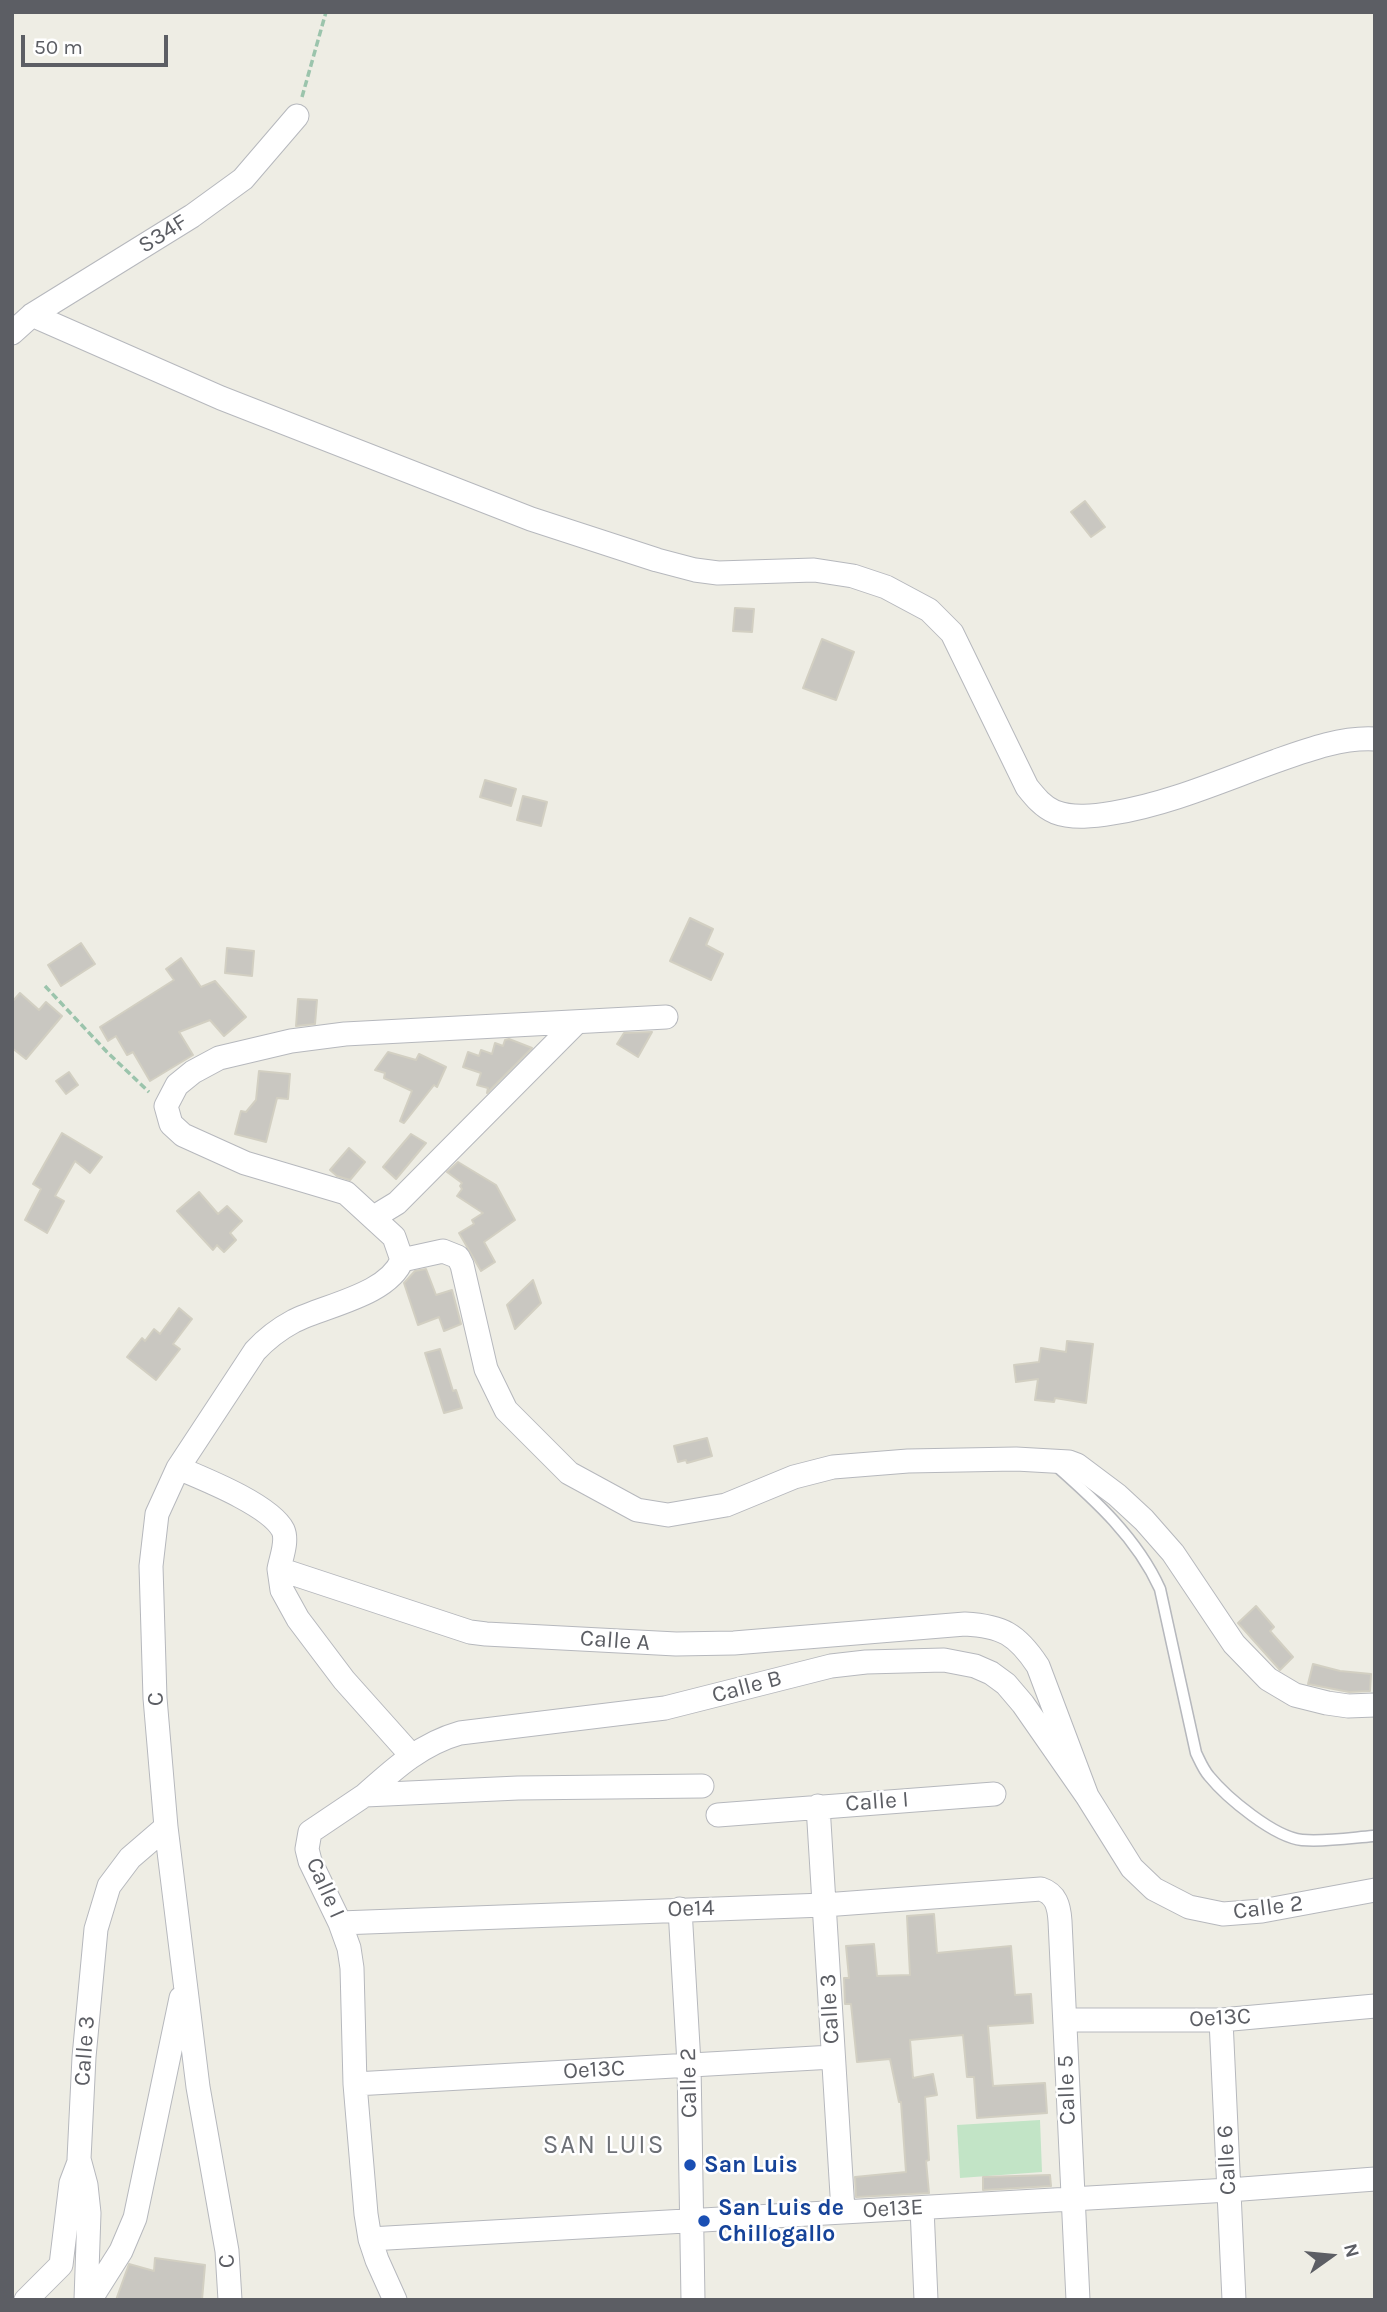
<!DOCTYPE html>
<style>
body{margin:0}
#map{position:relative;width:1387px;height:2312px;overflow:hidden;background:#eeede4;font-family:Karla,sans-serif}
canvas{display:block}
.frame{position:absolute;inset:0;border:14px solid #5c5e64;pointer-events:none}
.north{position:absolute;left:1296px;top:2221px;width:70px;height:70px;-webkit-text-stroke:5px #fff;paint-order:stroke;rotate:75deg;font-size:19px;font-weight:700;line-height:28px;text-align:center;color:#5c5e64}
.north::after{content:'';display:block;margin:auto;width:24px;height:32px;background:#5c5e64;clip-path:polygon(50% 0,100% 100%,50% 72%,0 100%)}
.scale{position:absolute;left:21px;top:35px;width:147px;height:32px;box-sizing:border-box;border:4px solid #5c5e64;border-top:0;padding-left:9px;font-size:21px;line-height:24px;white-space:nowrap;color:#5c5e64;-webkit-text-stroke:5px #fff;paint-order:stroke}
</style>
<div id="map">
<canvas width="1387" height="2312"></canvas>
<div class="frame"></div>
<div class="north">N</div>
<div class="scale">50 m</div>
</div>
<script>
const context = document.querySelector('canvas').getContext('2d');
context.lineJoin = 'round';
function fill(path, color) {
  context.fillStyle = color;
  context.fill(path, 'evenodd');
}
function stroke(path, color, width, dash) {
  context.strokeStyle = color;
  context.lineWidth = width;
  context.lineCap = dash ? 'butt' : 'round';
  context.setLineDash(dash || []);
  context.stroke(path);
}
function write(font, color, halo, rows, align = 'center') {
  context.font = font + ' Karla,sans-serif';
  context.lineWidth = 5;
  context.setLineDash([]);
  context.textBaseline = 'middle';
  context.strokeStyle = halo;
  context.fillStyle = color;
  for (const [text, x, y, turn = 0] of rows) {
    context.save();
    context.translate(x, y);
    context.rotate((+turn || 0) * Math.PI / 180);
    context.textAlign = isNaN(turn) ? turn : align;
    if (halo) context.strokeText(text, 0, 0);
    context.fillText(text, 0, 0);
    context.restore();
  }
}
const green = new Path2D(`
 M1040,2120l2,52 -82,6 -3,-53z`);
const building = new Path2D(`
 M1085,501l20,26 -14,10 -20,-25z
 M735,608l19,1 -2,23 -19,-1z
 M822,639l32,13 -18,48 -33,-12z
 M485,780l31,9 -5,17 -31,-9z
 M523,796l24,6 -6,24 -24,-6z
 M690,918l23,11 -7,16 17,9 -12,26 -41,-19z
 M81,943l14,21 -34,22 -13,-21z
 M227,948l27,3 -2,25 -27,-3z
 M181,958l20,29 14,-6 31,36 -22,19 -14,-16 -31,12 14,23 -43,26 -17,-29 -6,3 -11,-19 -8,5 -8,-14 74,-47 -8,-11z
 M20,993l19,17 7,-8 16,14 -36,43 -14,-11v-46z
 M298,999l19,1 -2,24 -19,2z
 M652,1032l-14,25 -21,-13 7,-11z
 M509,1039l23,9 -45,45 1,-5 -11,-3 4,-12 -18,-6 5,-15 11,4 2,-6 11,4 3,-11 8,3 2,-6z
 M388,1052l28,8 3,-6 27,13 -9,20 -3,-2 -30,38 -4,-2 12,-30 -28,-13 1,-5 -10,-3z
 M259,1071l31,3 -2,25 -11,-1 -11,44 -31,-8 6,-23 5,1 10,-12z
 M69,1072l9,13 -12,9 -10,-13z
 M62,1133l40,24 -12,16 -15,-12 -20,35 9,5 -17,32 -22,-13 16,-31 -8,-5z
 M411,1134l15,9 -30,36 -13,-12z
 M349,1148l16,14 -15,18 -13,-4 -7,-6z
 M458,1162l38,23 19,35 -31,22 11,20 -14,9 -22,-38 15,-9 -2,-4 11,-7 -26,-17 5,-7 -2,-3 2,-3 -15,-11z
 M199,1192l19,22 9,-8 15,15 -12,12 6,7 -12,12 -7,-7 -4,5 -36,-39z
 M426,1269l10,26 16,-5 9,34 -17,7 -5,-14 -21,8 -14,-42 11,-12z
 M533,1280l8,23 -26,26 -8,-24z
 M179,1308l13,11 -19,25 7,5 -24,31 -29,-23 15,-19 3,3 9,-12 6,5z
 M1067,1341l26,3 -7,59 -31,-5 -1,4 -19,-2 3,-21 -22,3 -2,-17 25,-3 2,-14 25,4z
 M440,1349l13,42 3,-1 6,18 -18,5 -19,-60z
 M707,1438l5,18 -25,7 -1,-3 -8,2 -4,-16z
 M1256,1606l18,21 -4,4 23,26 -13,13 -42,-47z
 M1313,1664l27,7 31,3 -1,17 -21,1 -41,-8z
 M934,1914l3,39 74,-7 4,49 16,-1 2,29 -45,3 5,60 52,-3 2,30 -70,5 -3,-41h-7l-4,-42 -53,5 3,38 20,-4 4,21 -12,2 4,63 -3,1 3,32 -73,4 -1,-20 51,-5 -5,-70h-2l-9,-43 -33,3 -6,-58h-6l-1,-26h5l-3,-32 28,-2 3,32 33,-1 -3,-59z
 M1050,2175l1,11 -68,4v-13z
 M155,2258l50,7 -3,35h-86l13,-36 25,7z`);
const path = new Path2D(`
 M302,97l24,-85
 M45,986l62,66 42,40`);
const service = new Path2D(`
 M1054,1464c41,36 83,74 106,125l36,164c4,8 7,16 13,23 18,22 65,61 93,64 23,2 48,-2 71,-4`);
const minor = new Path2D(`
 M32,315l189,83 310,121 126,41 38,10 23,3 96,-3 39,6 33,11 43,23 23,23 75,154c8,10 16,20 28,25 18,7 40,4 58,1 56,-9 110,-33 163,-52 31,-11 66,-24 99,-22
 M12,333l20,-18 160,-99 51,-37 54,-63
 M374,1217l23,-14 180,-181
 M402,1260l41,-9 15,6 4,8 24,104 20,41 63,63 68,37 31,5 58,-10 68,-28 39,-10 75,-6 108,-2 53,3 8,3 40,30 27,25 29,33 61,91 34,35 27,16 32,8 21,3 27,-1
 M178,1468c26,11 92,37 105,62 5,11 -2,28 -4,39
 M411,1755l-67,-75 -46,-61 -16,-29 -3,-21 191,63 16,2 190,10 58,-1 231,-19c37,2 52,10 73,42l49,130
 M365,1795c29,-26 56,-51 95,-62l205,-25 166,-42 35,-4 78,-2 31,6 16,7 15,11 17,20 64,92 45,72 22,21 35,18 34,7 39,-3 113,-21
 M818,1806l25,405
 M718,1815l276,-21
 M680,1909l9,155 4,236
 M340,1923l484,-18 217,-16c15,5 18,17 19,32l18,379
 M1065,2020h156l154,-14
 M1221,2020l13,280
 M355,2084l478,-27
 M922,2208l4,92
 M370,2239l859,-49 146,-11
 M26,2300l35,-35 10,-82 8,-21
 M86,2300l3,-87 -3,-28 -7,-26 5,-102 12,-128 13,-43 21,-28 36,-31
 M90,2300l31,-49 14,-33 46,-220
 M230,2300l-3,-49 -29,-164 -32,-260 -11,-129 -4,-132 6,-52 21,-46 77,-117c12,-13 24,-22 39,-30 32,-16 94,-26 108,-61l-8,-23 -48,-44 -101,-30 -62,-28 -12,-11 -5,-18 11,-21 16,-13 26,-14 72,-17 54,-7 321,-17
 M395,2300l-18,-40 -7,-21 -4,-25 -11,-130 -3,-116 -3,-20 -9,-25 -30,-62 -3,-12 3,-17 55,-37 153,-7 184,-2`);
const markers = [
 [690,2165,7,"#1a4fb4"],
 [704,2221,7,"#1a4fb4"]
];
const streetNames = [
 ["S34F",163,234,-32],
 ["Calle A",615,1641,4],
 ["Calle B",747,1687,-15],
 ["C",156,1699,-93],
 ["Calle I",877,1802,-4],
 ["Calle I",325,1888,66],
 ["Calle 2",1268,1908,-7],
 ["Oe14",691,1909,-2],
 ["Calle 3",830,2009,-93],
 ["Oe13C",1220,2018,-3],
 ["Calle 3",85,2051,-86],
 ["Oe13C",594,2070,-3],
 ["Calle 2",689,2083,-91],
 ["Calle 5",1067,2090,-92],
 ["Calle 6",1227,2160,-93],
 ["Oe13E",893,2209,-3],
 ["C",227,2261,-95]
];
const transitNames = [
 ["San Luis",704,2165],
 ["San Luis de",718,2208],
 ["Chillogallo",718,2234]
];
const quarterNames = [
 ["SAN LUIS",604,2146]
];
fill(green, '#c2e4c6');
fill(building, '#c9c7c1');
stroke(building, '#d2cfc2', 2);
stroke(service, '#b6b8bd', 13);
stroke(minor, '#b6b8bd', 25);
stroke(path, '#9bc4ac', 3.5, [7, 3.5]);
stroke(service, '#fff', 10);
stroke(minor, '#fff', 23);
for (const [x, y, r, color] of markers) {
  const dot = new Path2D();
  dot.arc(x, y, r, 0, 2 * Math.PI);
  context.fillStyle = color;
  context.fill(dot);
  stroke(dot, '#fff', 2.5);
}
write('23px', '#5c5e64', '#fff', streetNames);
write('bold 23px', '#164399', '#fff', transitNames, 'left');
context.letterSpacing = '2px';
write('26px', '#6d7076', '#fff', quarterNames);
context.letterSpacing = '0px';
</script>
